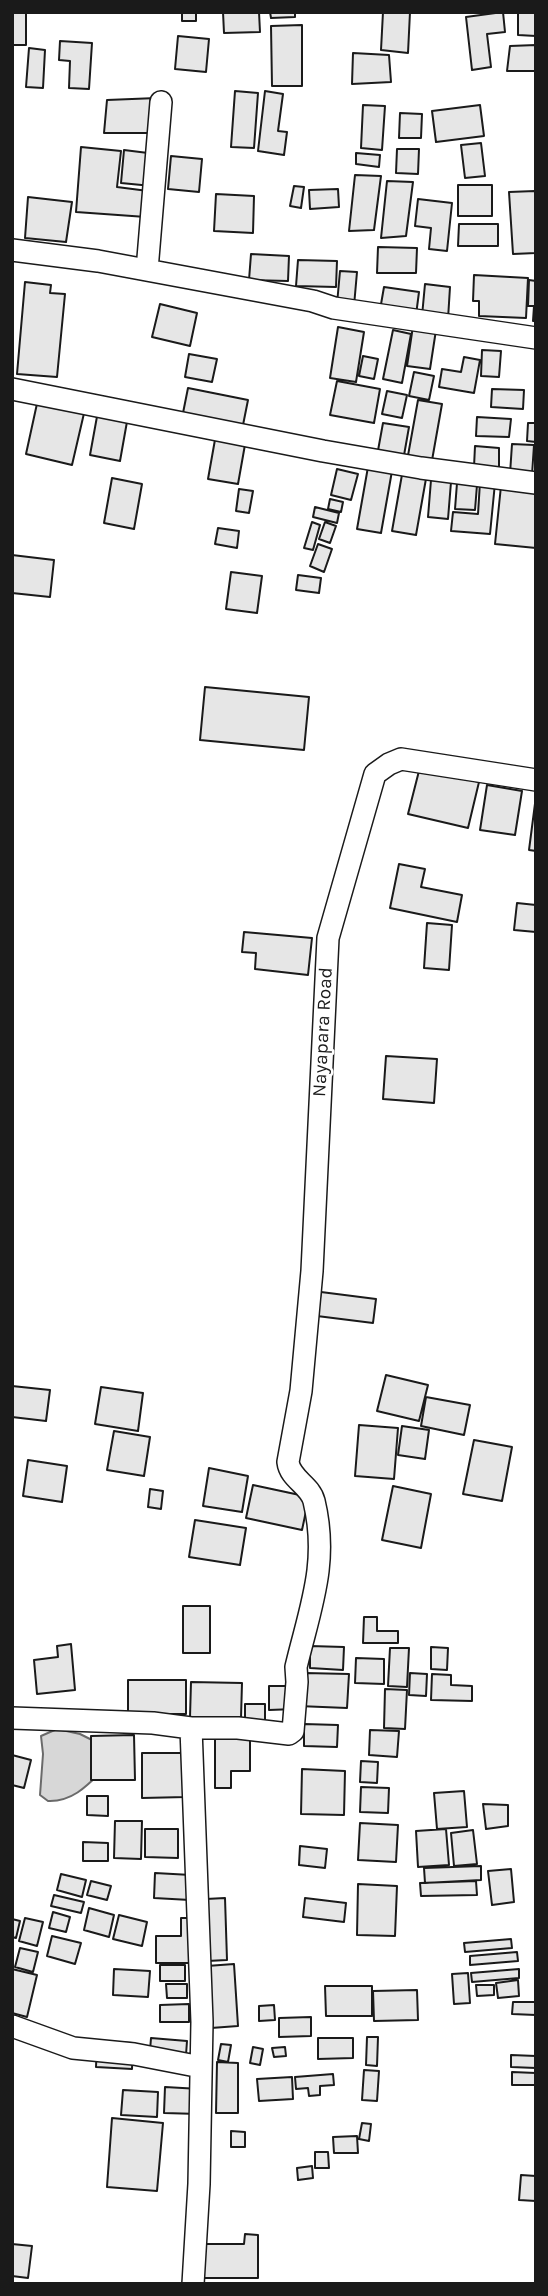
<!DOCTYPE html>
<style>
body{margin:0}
#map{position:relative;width:548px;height:2296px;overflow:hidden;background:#fff;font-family:Karla,sans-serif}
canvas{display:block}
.frame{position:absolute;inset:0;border:14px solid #1a1a1a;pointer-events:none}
</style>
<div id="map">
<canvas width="548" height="2296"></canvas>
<div class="frame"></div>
</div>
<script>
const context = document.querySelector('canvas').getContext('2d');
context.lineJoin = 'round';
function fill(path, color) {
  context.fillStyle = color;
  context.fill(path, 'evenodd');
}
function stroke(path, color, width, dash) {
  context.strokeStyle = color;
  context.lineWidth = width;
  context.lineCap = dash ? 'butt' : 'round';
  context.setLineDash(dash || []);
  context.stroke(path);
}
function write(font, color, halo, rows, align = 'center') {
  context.font = font + ' Karla,sans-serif';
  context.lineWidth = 5;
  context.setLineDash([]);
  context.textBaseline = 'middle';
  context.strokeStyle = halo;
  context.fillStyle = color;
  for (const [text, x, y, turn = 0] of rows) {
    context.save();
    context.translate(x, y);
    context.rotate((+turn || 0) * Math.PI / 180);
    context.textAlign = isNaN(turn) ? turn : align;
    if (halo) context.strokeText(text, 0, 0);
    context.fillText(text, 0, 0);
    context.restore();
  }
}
const water = new Path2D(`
 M57,1729l23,5 14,7 9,29c-16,16 -31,32 -55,31l-8,-6 3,-41 -2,-18z`);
const building = new Path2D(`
 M12,12h14v33h-14z
 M182,12h14v9h-14z
 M223,12h36l1,20 -36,1z
 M270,12h25v5l-24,1z
 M383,12h27l-2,41 -27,-3z
 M503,12l2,20 -18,2 4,33 -19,3 -6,-53z
 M518,12h18v24l-18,-1z
 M302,25v61h-30l-1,-60z
 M178,36l31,3 -3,33 -31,-3z
 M60,41l32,2 -3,46 -20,-1 1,-27 -11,-1z
 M536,45v26h-29l3,-25z
 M29,48l16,2 -2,38 -17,-1z
 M353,53l36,2 2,27 -39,2z
 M235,91l23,2 -4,55 -23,-1z
 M265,91l18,3 -5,37 9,1 -3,23 -26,-4z
 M157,98l-6,35h-47l3,-33z
 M363,105l22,1 -3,44 -21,-2z
 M480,105l4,31 -48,6 -4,-31z
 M400,113l22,1 -1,24h-22z
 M481,143l4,33 -20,2 -4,-33z
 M81,147l40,4 -4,36 31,4 -2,26 -70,-5z
 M397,149h22l-1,25 -22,-1z
 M124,150l32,4 -4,32 -31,-3z
 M356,153l24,2 -1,12 -23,-3z
 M171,156l31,3 -3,33 -31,-3z
 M355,175l26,1 -7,54 -25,1z
 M387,181l26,1 -7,54 -25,2z
 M458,185h34v31h-34z
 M294,186l10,1 -3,21 -11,-2z
 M338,189l1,18 -29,2 -1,-19z
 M535,191l1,62 -23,1 -4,-62z
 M216,194l38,2 -1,37 -39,-2z
 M28,197l44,5 -6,40 -41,-4z
 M418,199l34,4 -5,48 -18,-2 2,-21 -16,-2z
 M459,224h39v22h-40z
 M378,247l39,1 -1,25h-39z
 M251,254l38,2 -1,25 -39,-1z
 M298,260l39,1 -1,26 -40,-1z
 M340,271l17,1 -3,34 -17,-2z
 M474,275l54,3 -2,40 -47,-2v-15h-6z
 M529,280l7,1v40h-3l1,-15h-6z
 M25,282l26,3 -1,8 15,1 -8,83 -40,-3z
 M425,284l25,3 -2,32 -26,-3z
 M384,287l35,5 -3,23 -36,-5z
 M160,304l37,9 -7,33 -38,-9z
 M413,326l23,4 -6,39 -23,-3z
 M338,327l26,5 -8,50 -26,-4z
 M393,330l18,4 -9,49 -19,-4z
 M482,350l19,1 -2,26 -18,-1z
 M189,354l28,5 -5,23 -27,-5z
 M363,356l15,3 -4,20 -15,-3z
 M464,357l16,3 -6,33 -35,-6 3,-18 19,3z
 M414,372l20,4 -5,24 -20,-4z
 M337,381l43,8 -6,34 -44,-8z
 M188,388l60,12 -6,30 -60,-12z
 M492,389l32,1 -1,19 -32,-2z
 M387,391l20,4 -5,23 -20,-4z
 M38,399l47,10 -13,56 -46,-11z
 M418,400l24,4 -11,62 -24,-5z
 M98,411l30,5 -8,45 -30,-6z
 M477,417l34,2 -2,18 -33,-1z
 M383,423l26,4 -6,34 -26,-5z
 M528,423h8v19l-9,-1z
 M216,434l30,5 -8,45 -30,-5z
 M512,444l22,1 -2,30 -22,-1z
 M475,446l24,2v20l-25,-1z
 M368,467l24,4 -11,62 -24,-4z
 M337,469l21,5 -7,26 -20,-5z
 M403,469l24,4 -11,62 -24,-4z
 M112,478l30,6 -8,45 -30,-6z
 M431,480l20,2 -3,37 -20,-2z
 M480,482l15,1 -5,51 -39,-3 2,-19 25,2z
 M457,483l20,2 -2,25 -20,-1z
 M501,486l35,3v59l-41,-4z
 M239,489l14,2 -4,22 -13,-2z
 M330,499l13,3 -2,10 -13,-3z
 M315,507l24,6 -2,10 -24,-6z
 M312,522l8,3 -7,25 -9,-2z
 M325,522l11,4 -6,17 -11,-4z
 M218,528l21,3 -2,17 -22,-4z
 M318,544l14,5 -8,23 -14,-6z
 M12,555l42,5 -4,37 -38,-4z
 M231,572l31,4 -5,37 -31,-4z
 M298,575l23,3 -2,15 -23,-3z
 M205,687l104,10 -5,53 -104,-10z
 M420,767l59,15 -11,46 -60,-14z
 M487,785l35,6 -7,44 -35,-5z
 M536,796v55l-7,-1z
 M399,864l26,5 -4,18 41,8 -5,27 -67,-14z
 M517,903l19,2v27l-22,-2z
 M427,923l25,2 -3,45 -25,-2z
 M244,932l68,6 -4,37 -53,-6 1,-16 -14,-1z
 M386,1056l51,3 -3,44 -51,-4z
 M321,1292l55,7 -3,24 -56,-7z
 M386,1375l42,10 -9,36 -42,-10z
 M12,1386l38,4 -4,31 -34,-4z
 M101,1387l42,6 -5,38 -43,-7z
 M426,1397l44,8 -6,30 -43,-9z
 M359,1425l39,3 -4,51 -39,-3z
 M402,1426l27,4 -4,29 -27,-4z
 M114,1431l36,6 -6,39 -37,-6z
 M474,1440l38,7 -10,54 -39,-7z
 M28,1460l39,6 -5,36 -39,-6z
 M209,1468l39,8 -6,36 -39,-6z
 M253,1485l56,12 -7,33 -56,-12z
 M393,1486l38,8 -10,54 -39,-8z
 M150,1489l13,2 -2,18 -13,-2z
 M195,1520l51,8 -6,37 -51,-8z
 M183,1606h27v47h-27z
 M364,1617h13v14h21v12h-35z
 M71,1644l4,46 -38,4 -3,-34 24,-3 -1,-11z
 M310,1646l34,1 -1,23 -33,-2z
 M431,1647l17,1 -1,22 -16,-1z
 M390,1648h19l-2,39 -19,-1z
 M356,1658l28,1v25l-29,-1z
 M305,1673l44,1 -2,34 -49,-2z
 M410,1673l17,1 -1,22 -17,-1z
 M432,1674l19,1v10l21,1v15l-41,-1z
 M128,1680h58v34h-58z
 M191,1682l51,1 -1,35 -51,-1z
 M269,1686h26v23l-26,1z
 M385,1689l22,1 -2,39 -21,-1z
 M245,1704h20v17h-20z
 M304,1724l34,1 -1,22 -33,-1z
 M370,1730l29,1 -2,26 -28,-2z
 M134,1735l1,45h-44v-44z
 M215,1739h35v32h-19v17h-16z
 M142,1753h43l1,44 -44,1z
 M12,1755l19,5 -7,28 -12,-3z
 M361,1761l17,1 -1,21 -17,-1z
 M302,1769l43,2 -1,44 -43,-1z
 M361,1787l28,1 -1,25 -28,-1z
 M464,1791l3,36 -30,2 -3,-36z
 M87,1796h21v20l-21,-1z
 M483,1804l25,1v21l-22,3z
 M115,1821h27l-1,38 -27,-1z
 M360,1823l38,2 -2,37 -38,-2z
 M145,1829h33v29l-33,-1z
 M446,1829l3,36 -31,2 -2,-36z
 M473,1830l4,34 -23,2 -3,-33z
 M83,1842l25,1v18h-25z
 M300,1846l27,3 -2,19 -26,-3z
 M481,1866v14l-56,3 -1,-15z
 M511,1869l3,33 -22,3 -4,-34z
 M155,1873l36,2 -1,25 -36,-2z
 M61,1874l25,6 -4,17 -25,-7z
 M91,1881l20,5 -4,14 -20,-5z
 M476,1881l1,14 -56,1 -1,-13z
 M358,1884l39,2 -2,50 -38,-1z
 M54,1895l30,7 -3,11 -30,-7z
 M225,1898l2,62 -20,1 -1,-62z
 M305,1898l41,5 -2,19 -41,-5z
 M89,1908l25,7 -5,22 -25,-7z
 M53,1912l17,5 -4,15 -17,-4z
 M119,1915l28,7 -5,24 -29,-7z
 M25,1918l18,4 -6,24 -18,-5z
 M181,1918h8l1,45h-34v-27h25z
 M12,1919l8,2 -4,17 -4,-1z
 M52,1936l29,7 -6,21 -28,-8z
 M511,1939l1,9 -47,4 -1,-9z
 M20,1948l18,4 -5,20 -18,-5z
 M517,1952l1,9 -48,4v-9z
 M234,1964l4,62 -27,2 -4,-62z
 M160,1965h25v16h-25z
 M12,1969l25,6 -10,42 -15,-4z
 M114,1969l36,2 -2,26 -35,-2z
 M519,1969v9l-47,4 -1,-9z
 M468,1973l2,30 -16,1 -2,-30z
 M518,1980l1,16 -21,2 -2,-15z
 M166,1984h21v14h-20z
 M476,1985h18v10l-17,1z
 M325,1986h47v30h-46z
 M417,1990l1,30 -44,1 -1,-30z
 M513,2002h23v13l-24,-1z
 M189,2004v18h-29v-17z
 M274,2005l1,15 -16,1v-15z
 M311,2017v19l-32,1v-19z
 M367,2037h11l-1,29 -11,-1z
 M151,2038l36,3 -1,14 -36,-4z
 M318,2038h35v20l-35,1z
 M97,2041l36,2 -1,26 -36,-2z
 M221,2044l10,1 -3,17 -10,-2z
 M253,2047l10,2 -3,16 -10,-2z
 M285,2047l1,9 -12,1 -2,-9z
 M511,2055l25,1v12l-25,-1z
 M217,2062l21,1v50h-22z
 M364,2070l15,1 -2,30 -15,-1z
 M512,2072l24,1v12h-24z
 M333,2074l1,11 -14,1v9l-11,1 -1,-8 -12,1 -1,-12z
 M292,2077l1,22 -34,2 -2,-22z
 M165,2087l35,2 -1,25 -35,-1z
 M123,2090l35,2 -1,25 -36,-2z
 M112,2118l51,5 -6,68 -50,-4z
 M362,2123l9,1 -2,17 -10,-2z
 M231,2131l14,1v15h-14z
 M357,2136l1,17h-24l-1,-16z
 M315,2152h13l1,16h-14z
 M312,2166l1,12 -15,2 -1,-12z
 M521,2175l15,1v25l-17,-1z
 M245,2234l13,1v43h-58v-34h44z
 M12,2244l20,2 -4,32 -16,-2z`);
const minor = new Path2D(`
 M12,250l86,11 215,40 21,7 202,30
 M147,270l14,-168
 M12,389l311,62 98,17 115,15
 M12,1718l141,5 38,5h47l51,6 4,-3 4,-49 -1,-15c14,-59 33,-104 18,-166 -4,-16 -24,-22 -26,-39l13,-71 11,-120 16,-333 47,-164 14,-10 12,-5 135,21
 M191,1728l11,294 -3,162 -6,100
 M12,2026l61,22 61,6 67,13`);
const streetNames = [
 ["Nayapara Road",323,1032,-87]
];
fill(water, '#d7d7d7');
stroke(water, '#6a6a6a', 2);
fill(building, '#e6e6e6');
stroke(building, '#1a1a1a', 2);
stroke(minor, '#1a1a1a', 24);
stroke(minor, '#fff', 21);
write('19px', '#1a1a1a', '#fff', streetNames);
</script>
